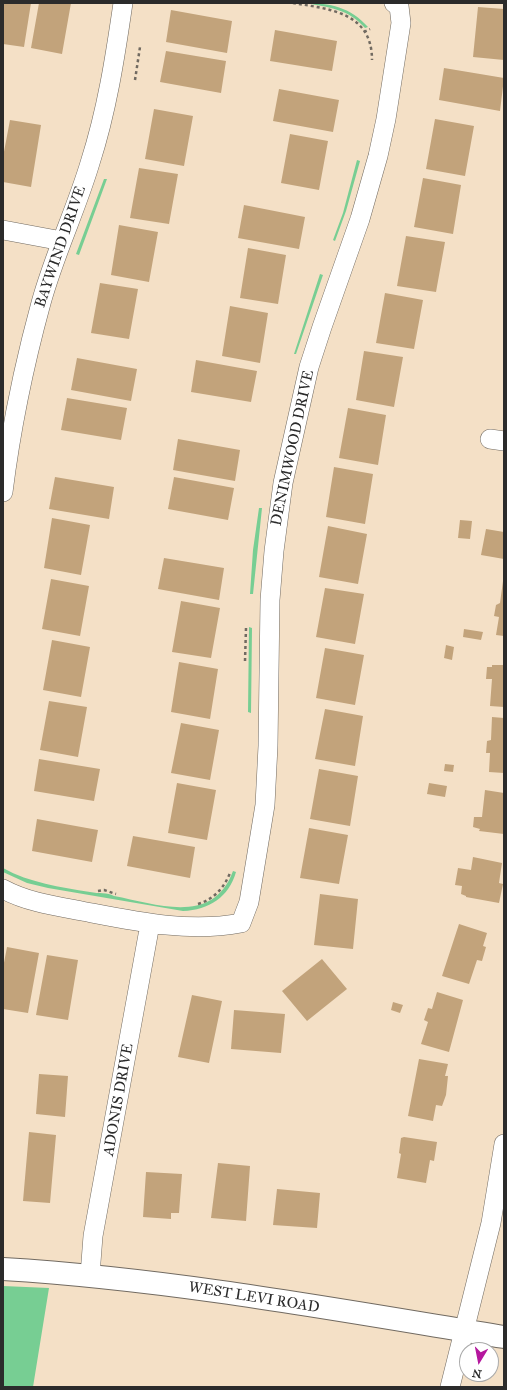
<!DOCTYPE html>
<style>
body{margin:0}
#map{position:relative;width:507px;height:1390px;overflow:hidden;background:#f4e0c6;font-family:"IM FELL Great Primer",serif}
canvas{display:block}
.frame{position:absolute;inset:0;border:4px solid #2b2b2b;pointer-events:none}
.north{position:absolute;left:459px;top:1342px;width:40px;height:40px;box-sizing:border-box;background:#fff;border:1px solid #aaa;border-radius:50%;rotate:190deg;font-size:11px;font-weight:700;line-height:16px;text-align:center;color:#2b2b2b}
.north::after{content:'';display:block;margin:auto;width:14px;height:18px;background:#b5179e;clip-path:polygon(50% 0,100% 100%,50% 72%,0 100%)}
</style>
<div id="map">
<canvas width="507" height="1390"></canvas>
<div class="frame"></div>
<div class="north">N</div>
</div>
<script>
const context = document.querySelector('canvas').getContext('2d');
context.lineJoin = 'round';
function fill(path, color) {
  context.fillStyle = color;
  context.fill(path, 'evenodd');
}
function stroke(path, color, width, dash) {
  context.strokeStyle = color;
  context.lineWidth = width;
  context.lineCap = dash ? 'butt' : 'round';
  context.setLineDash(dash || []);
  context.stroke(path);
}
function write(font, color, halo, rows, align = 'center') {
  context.font = font + ' "IM FELL Great Primer",serif';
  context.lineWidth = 3.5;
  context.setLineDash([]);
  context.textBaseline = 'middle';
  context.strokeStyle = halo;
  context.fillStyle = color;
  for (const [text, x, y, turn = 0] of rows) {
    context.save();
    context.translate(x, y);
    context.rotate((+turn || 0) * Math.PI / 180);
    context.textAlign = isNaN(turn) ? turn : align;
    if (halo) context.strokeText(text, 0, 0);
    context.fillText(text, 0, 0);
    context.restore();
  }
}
const green = new Path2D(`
 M305,3c25,0 45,4 63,24l-3,1c-16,-19 -37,-21 -60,-25z
 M357,160l3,1 -14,50 -11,30 -2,-1 10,-27z
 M104,179h3l-28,76 -3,-1z
 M320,274l3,1 -27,79h-2z
 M259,508h3l-9,86h-3l3,-44z
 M249,627l3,1 -1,85 -3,-1z
 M3,868c27,15 57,19 87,24 9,2 17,0 24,4 43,8 99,30 119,-25l3,1c-7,25 -27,38 -53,39l-135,-23 -21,-5 -24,-11z
 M3,1286l46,2 -16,99h-30z`);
const building = new Path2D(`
 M3,3h28l-7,44 -21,-3z
 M39,3h32l-9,51 -31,-6z
 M478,7l26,2v51l-31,-3z
 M171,10l61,11 -5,32 -61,-11z
 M275,30l62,11 -5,30 -62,-10z
 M166,51l60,10 -5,32 -61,-11z
 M444,68l60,10 -4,33 -61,-11z
 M279,89l60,11 -6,32 -60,-11z
 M154,109l39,7 -9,50 -39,-7z
 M435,119l39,7 -9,50 -39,-7z
 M10,120l31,5 -10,62 -28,-5v-25z
 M290,134l38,7 -9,49 -38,-7z
 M139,168l39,6 -9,50 -39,-6z
 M423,178l38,7 -8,49 -39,-7z
 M244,205l61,12 -6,32 -61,-11z
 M119,225l39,7 -9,50 -38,-7z
 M406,236l39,6 -9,50 -39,-6z
 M248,248l38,7 -8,49 -38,-6z
 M100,283l38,6 -9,50 -38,-6z
 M385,293l38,7 -9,49 -38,-6z
 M230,306l38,7 -8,50 -38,-7z
 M364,351l39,6 -9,50 -38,-7z
 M77,358l60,11 -6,32 -60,-11z
 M196,360l61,11 -6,31 -60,-10z
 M67,398l60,10 -6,32 -60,-10z
 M348,408l38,7 -8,50 -39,-7z
 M178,439l62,11 -5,31 -62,-11z
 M334,467l39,7 -8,50 -39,-7z
 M55,477l59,10 -5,32 -60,-10z
 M174,477l60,11 -6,32 -60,-11z
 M52,518l38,7 -9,50 -37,-7z
 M460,520l12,1 -2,18 -12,-1z
 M328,526l39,8 -9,50 -39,-7z
 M486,529l18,3v27l-23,-4z
 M164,558l60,10 -5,32 -61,-11z
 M51,579l38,7 -9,50 -38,-7z
 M503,581h1v55l-8,-1 3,-18 -5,-1 2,-11 4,-2z
 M325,588l39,6 -9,50 -39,-7z
 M181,601l39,7 -9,50 -39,-6z
 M464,629l19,3 -2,8 -18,-3z
 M52,640l38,7 -9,50 -38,-7z
 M446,645l8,2 -2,13 -8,-2z
 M325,648l39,7 -9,50 -39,-7z
 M179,662l39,7 -8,50 -39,-7z
 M492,665h12v42l-14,-1 2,-27h-6l1,-12h5z
 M49,701l38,6 -9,50 -38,-7z
 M325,709l38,7 -8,50 -40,-7z
 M492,717l12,1v55l-15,-1 1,-19h-4l1,-12 4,-1z
 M181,723l38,7 -9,50 -39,-7z
 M39,759l61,10 -6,32 -60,-10z
 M445,764l9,1 -1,7 -9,-1z
 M319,769l39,7 -8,50 -40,-7z
 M177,783l39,7 -9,50 -39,-7z
 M429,783l18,3 -2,11 -18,-3z
 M485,790l19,3v41l-25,-3 1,-2 -7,-2 1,-10h8z
 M37,819l61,11 -6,32 -60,-11z
 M309,828l39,7 -9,49 -39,-6z
 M133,836l62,11 -5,31 -63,-12z
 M473,857l29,6 -3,20 4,1 -4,19 -33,-6v-1l-5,-2 1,-8 -7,-1 3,-17 13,2z
 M320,894l38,5 -5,50 -39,-4z
 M459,924l28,9 -4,13 3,1 -4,14 -5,-1 -8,24 -27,-8z
 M7,947l32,6 -11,60 -25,-4v-41z
 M47,955l31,5 -10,60 -32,-5z
 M322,959l25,30 -40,32 -25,-30z
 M437,992l26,8 -14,52 -28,-8 7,-22 -4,-2 4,-12 4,1z
 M192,995l30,6 -13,62 -31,-6z
 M393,1002l10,3 -3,8 -9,-3z
 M234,1010l51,4 -4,39 -50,-4z
 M419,1059l29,5 -3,12h3l-2,19 -4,11 -6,-1 -3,16 -25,-5z
 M39,1074l29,2 -3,41 -29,-3z
 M29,1132l27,3 -6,68 -27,-2z
 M404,1137l33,5 -3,19 -4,-1 -4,23 -29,-5 4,-24 -2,-1 2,-15z
 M218,1163l32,3 -4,55 -35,-3z
 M146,1172l36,2 -3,39h-8v6l-28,-2z
 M277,1189l43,4 -3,35 -44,-3z`);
const path = new Path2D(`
 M293,3c36,6 79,9 79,57
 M364,32l6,-3
 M135,80l5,-33
 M245,661l1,-33
 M98,891l6,-1 12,4
 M198,904c16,-5 26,-16 32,-31`);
const street = new Path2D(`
 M3,230l59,11
 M490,439l14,2
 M3,492c8,-64 21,-127 38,-189 13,-48 35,-93 49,-140 17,-53 25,-105 33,-160
 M3,889c24,13 52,17 79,22 52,10 106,22 159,12l8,-21 16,-97 3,-59 2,-146 4,-49 9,-68 26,-116 13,-40 38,-108 18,-63 8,-37 15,-96 -2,-17 -5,-3
 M90,1275l3,-39 57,-312
 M450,1387l41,-164 13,-79`);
const secondary = new Path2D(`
 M3,1269c167,10 336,41 501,68`);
const streetNames = [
 ["BAYWIND DRIVE",61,247,-71],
 ["DENIMWOOD DRIVE",293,448,-78],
 ["ADONIS DRIVE",119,1100,-80],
 ["WEST LEVI ROAD",254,1298,9]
];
fill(green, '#77ce93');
fill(building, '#c2a37b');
stroke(street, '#716a61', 20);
stroke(secondary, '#716a61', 24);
stroke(path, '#716a61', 2.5, [3, 3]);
stroke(street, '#fff', 19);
stroke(secondary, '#fff', 22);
write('15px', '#2b2b2b', '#fff', streetNames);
</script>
